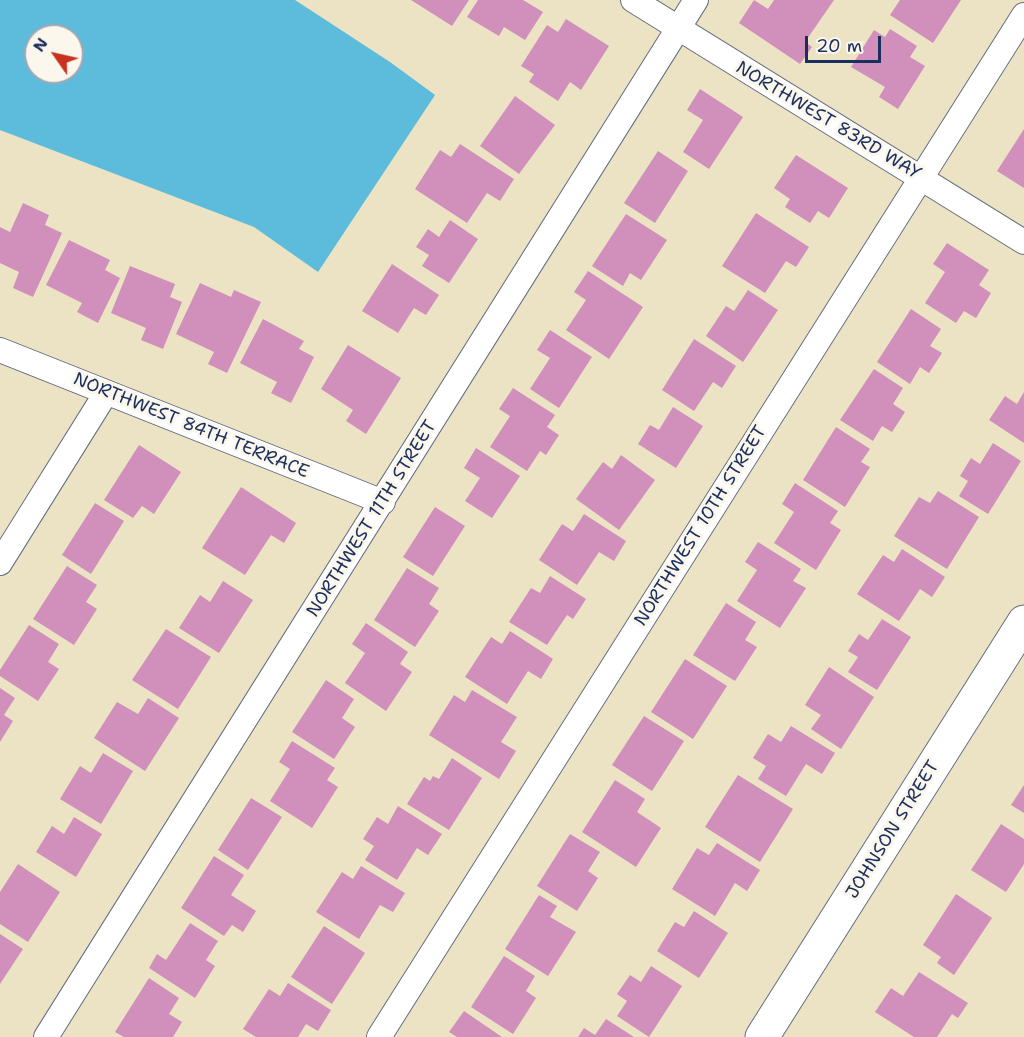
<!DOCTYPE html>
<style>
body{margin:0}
#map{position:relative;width:1024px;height:1037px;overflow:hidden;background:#ebe3c3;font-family:"Shantell Sans",sans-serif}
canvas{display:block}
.north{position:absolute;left:24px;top:24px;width:60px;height:60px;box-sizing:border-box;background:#fbf7ec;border:2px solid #a1a7b3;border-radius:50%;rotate:304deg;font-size:16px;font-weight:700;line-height:24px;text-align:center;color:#1b2f5e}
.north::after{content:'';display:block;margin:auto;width:21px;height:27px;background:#c8321e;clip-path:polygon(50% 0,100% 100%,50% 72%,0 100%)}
.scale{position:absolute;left:805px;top:36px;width:76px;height:27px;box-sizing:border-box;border:3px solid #1b2f5e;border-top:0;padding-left:8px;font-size:18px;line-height:21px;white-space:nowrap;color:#1b2f5e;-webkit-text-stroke:4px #fbf7ec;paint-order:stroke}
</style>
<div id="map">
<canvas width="1024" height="1037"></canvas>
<div class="north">N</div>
<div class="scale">20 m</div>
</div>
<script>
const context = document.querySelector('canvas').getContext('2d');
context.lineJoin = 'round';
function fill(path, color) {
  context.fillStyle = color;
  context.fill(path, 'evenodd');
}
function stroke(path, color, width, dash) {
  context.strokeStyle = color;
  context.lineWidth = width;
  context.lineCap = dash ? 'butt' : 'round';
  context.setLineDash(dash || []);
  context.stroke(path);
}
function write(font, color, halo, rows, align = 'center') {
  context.font = font + ' "Shantell Sans",sans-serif';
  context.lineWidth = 6;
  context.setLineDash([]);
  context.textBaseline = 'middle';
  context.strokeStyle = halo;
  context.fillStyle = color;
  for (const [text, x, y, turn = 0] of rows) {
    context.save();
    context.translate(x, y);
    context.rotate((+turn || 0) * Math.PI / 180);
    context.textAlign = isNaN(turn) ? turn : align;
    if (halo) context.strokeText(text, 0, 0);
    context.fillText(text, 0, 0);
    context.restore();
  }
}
const water = new Path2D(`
 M0,0h295l95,62 45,33 -117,177 -64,-45 -254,-97zM36,36h36v36h-36z`);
const building = new Path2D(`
 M411,0h58l-17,26z
 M478,0h45l20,12 -18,28 -21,-13 -5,9 -32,-19z
 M754,0l14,9 6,-9h60l-29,42 7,5 -12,17 -61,-41z
 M900,0h61l-28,43 -43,-28z
 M566,19l43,27 -28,44 -11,-8 -12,19 -29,-19 5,-8 -13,-8 26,-41 11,7z
 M890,29l27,17 -7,11 15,9 -27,43 -19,-12 6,-10 -34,-20 23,-37 11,7z
 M700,89l43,28 -34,52 -26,-17 20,-32 -16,-10z
 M515,96l40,29 -36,49 -39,-28z
 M1024,129v59l-27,-17z
 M460,144l54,35 -14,22 -13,-8 -20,30 -52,-34 25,-39 11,7z
 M658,151l30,20 -33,52 -31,-20z
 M796,155l52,33 -19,30 -11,-7 -8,12 -25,-16 5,-8 -16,-11z
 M23,203l26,12 -4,10 17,8 -29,64 -20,-9 6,-16 -19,-9v-36l10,5z
 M756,213l53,34 -13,20 -10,-6 -21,32 -43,-27z
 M626,214l41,26 -26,40 -11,-7 -7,13 -31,-20z
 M450,220l28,19 -29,44 -27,-17 7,-11 -13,-8 12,-18 11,8z
 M69,240l41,20 -5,10 15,8 -22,45 -21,-11 5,-9 -36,-18z
 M947,243l42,27 -10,15 12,8 -15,25 -12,-7 -8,12 -31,-20 20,-31 -12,-8z
 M392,264l47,31 -13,20 -12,-7 -16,25 -36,-22z
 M130,266l45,18 -5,13 12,5 -19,47 -22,-9 5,-12 -35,-15z
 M588,271l55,36 -34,52 -43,-29 20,-30 -12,-8z
 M200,283l31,14 3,-7 27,12 -34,71 -19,-9 6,-12 -38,-18z
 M748,290l30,20 -35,52 -37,-26 20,-30 8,5z
 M911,309l30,20 -11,17 12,7 -13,20 -9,-6 -10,17 -33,-22z
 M263,319l41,22 -5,8 15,8 -23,46 -20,-10 6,-11 -37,-19z
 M550,330l42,27 -33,51 -29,-19 20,-31 -13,-8z
 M694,339l42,27 -14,22 -9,-6 -19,29 -32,-21z
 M348,345l53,33 -35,56 -20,-13 7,-11 -32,-21z
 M874,369l29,19 -10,16 12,8 -13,20 -10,-6 -9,15 -33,-21z
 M513,388l42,27 -8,12 12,8 -13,20 -6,-4 -13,20 -37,-24 20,-31 -11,-7z
 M1024,392v51l-35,-23 16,-24 12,8z
 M673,407l30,19 -27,42 -38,-24 12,-19 9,5z
 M836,427l34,22 -9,13 9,5 -25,40 -42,-27z
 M993,443l28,18 -33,53 -29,-18 9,-15 -8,-5 11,-18 9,6z
 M139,445l42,27 -27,42 -12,-8 -9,12 -29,-18z
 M476,448l44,28 -28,42 -27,-17 15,-23 -16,-10z
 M621,455l34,25 -36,50 -43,-31 27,-37 9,7z
 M795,483l43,28 -8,12 11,7 -25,40 -42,-27 20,-31 -12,-8z
 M241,487l55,36 -12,20 -13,-8 -26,40 -43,-27z
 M938,491l41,26 -32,52 -53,-33 25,-39 11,6z
 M95,503l29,18 -33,53 -29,-19z
 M435,507l30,19 -32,50 -30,-19z
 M584,514l42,27 -12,20 -15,-9 -22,33 -38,-25 23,-36 11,7z
 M758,542l43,27 -8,12 13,7 -26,40 -43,-27 20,-31 -12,-8z
 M902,549l43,28 -13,20 -12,-8 -21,32 -42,-27 26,-39 11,7z
 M67,566l30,19 -11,17 11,7 -23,36 -41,-26z
 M407,568l32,20 -10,16 10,7 -24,36 -41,-27z
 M550,576l36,23 -13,20 -6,-4 -20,30 -38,-23 22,-34 9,5z
 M223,581l30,19 -34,53 -40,-25 21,-33 10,7z
 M726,603l30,19 -11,18 12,7 -22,34 -42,-26z
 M882,619l29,18 -34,53 -29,-18 10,-15 -10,-6 11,-17 9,6z
 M366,623l42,29 -8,12 12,8 -26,39 -41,-28 20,-30 -13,-9z
 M29,625l30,19 -11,18 11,7 -21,32 -38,-25v-6z
 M166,629l45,28 -33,52 -46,-29z
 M510,631l43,28 -12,20 -13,-8 -21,33 -42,-27 26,-40 11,7z
 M685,659l42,27 -34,53 -42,-27z
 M829,667l45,30 -33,52 -30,-20 10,-14 -16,-10z
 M326,680l28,19 -12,19 13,9 -21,32 -42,-27z
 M0,688l15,10 -11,17 9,6 -13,21z
 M472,690l45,27 -16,25 15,9 -17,28 -70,-44 25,-40 11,7z
 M148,698l31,20 -34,53 -51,-33 23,-36 21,12z
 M644,716l40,25 -32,50 -40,-26z
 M791,726l44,27 -13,21 -16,-10 -20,32 -28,-17 8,-13 -13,-8 15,-24 13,8z
 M292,741l43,27 -8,12 11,7 -26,41 -42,-27 20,-32 -11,-7z
 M103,753l30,18 -32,53 -41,-25 20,-33 11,7z
 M452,758l30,20 -33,52 -42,-26 17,-27 6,4 3,-5 6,3z
 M738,775l55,34 -33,53 -55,-35z
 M615,780l30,19 -8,13 24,16 -25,39 -54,-35z
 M1024,785v28l-13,-8z
 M251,798l31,19 -34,53 -30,-20z
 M398,806l44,28 -14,21 -11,-7 -20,32 -32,-20 9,-14 -11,-7 14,-22 11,7z
 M74,817l28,17 -26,43 -40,-25 16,-26 12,8z
 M1001,824l23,15v25l-18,28 -35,-22z
 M570,834l30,18 -12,19 10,7 -21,33 -40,-25z
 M717,843l43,27 -13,21 -12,-8 -20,33 -43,-27 25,-41 12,7z
 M214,856l30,19 -13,20 25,16 -13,21 -11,-7 -8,11 -43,-28z
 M18,864l42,28 -32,50 -28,-18v-32z
 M361,866l44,27 -12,19 -13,-7 -21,34 -43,-27 26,-40 11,7z
 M956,894l36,24 -38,57 -17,-12 4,-6 -18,-12z
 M539,895l18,11 -7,11 26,15 -28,44 -43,-27z
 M694,911l34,22 -29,45 -42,-27 18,-29 9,5z
 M190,923l28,18 -12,19 9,6 -20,32 -46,-30 8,-14 9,6z
 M324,926l41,27 -33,51 -41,-27z
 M0,934l23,15 -23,35z
 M504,956l31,20 -9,15 10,7 -23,36 -42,-27z
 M651,966l31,20 -33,51 -32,-21 10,-15 -10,-7 13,-19 11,7z
 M919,972l49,31 -10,15 -6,-4 -15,23h-23l-39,-25 16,-24 12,8z
 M149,978l30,20 -10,16 13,8 -9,15h-49l-9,-5z
 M288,983l43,27 -13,21 -12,-7 -8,13h-42l-13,-8 26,-40 11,7z
 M464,1011l38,26h-45l-8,-5z
 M606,1019l28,18h-56l6,-9 11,7z`);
const street = new Path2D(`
 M633,0l391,242
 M0,350l383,152
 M0,563l106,-170
 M46,1037l650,-1037
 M379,1037l645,-1022`);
const secondary = new Path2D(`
 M762,1037l262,-415`);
const streetNames = [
 ["NORTHWEST 83RD WAY",828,121,31],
 ["NORTHWEST 84TH TERRACE",191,426,22],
 ["NORTHWEST 11TH STREET",372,519,-58],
 ["NORTHWEST 10TH STREET",701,526,-58],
 ["JOHNSON STREET",893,830,-58]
];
fill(water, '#5dbbdb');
fill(building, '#d090bb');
stroke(street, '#646e81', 26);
stroke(secondary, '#646e81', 35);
stroke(street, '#fff', 24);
stroke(secondary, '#fff', 33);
write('18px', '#1b2f5e', '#fbf7ec', streetNames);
</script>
